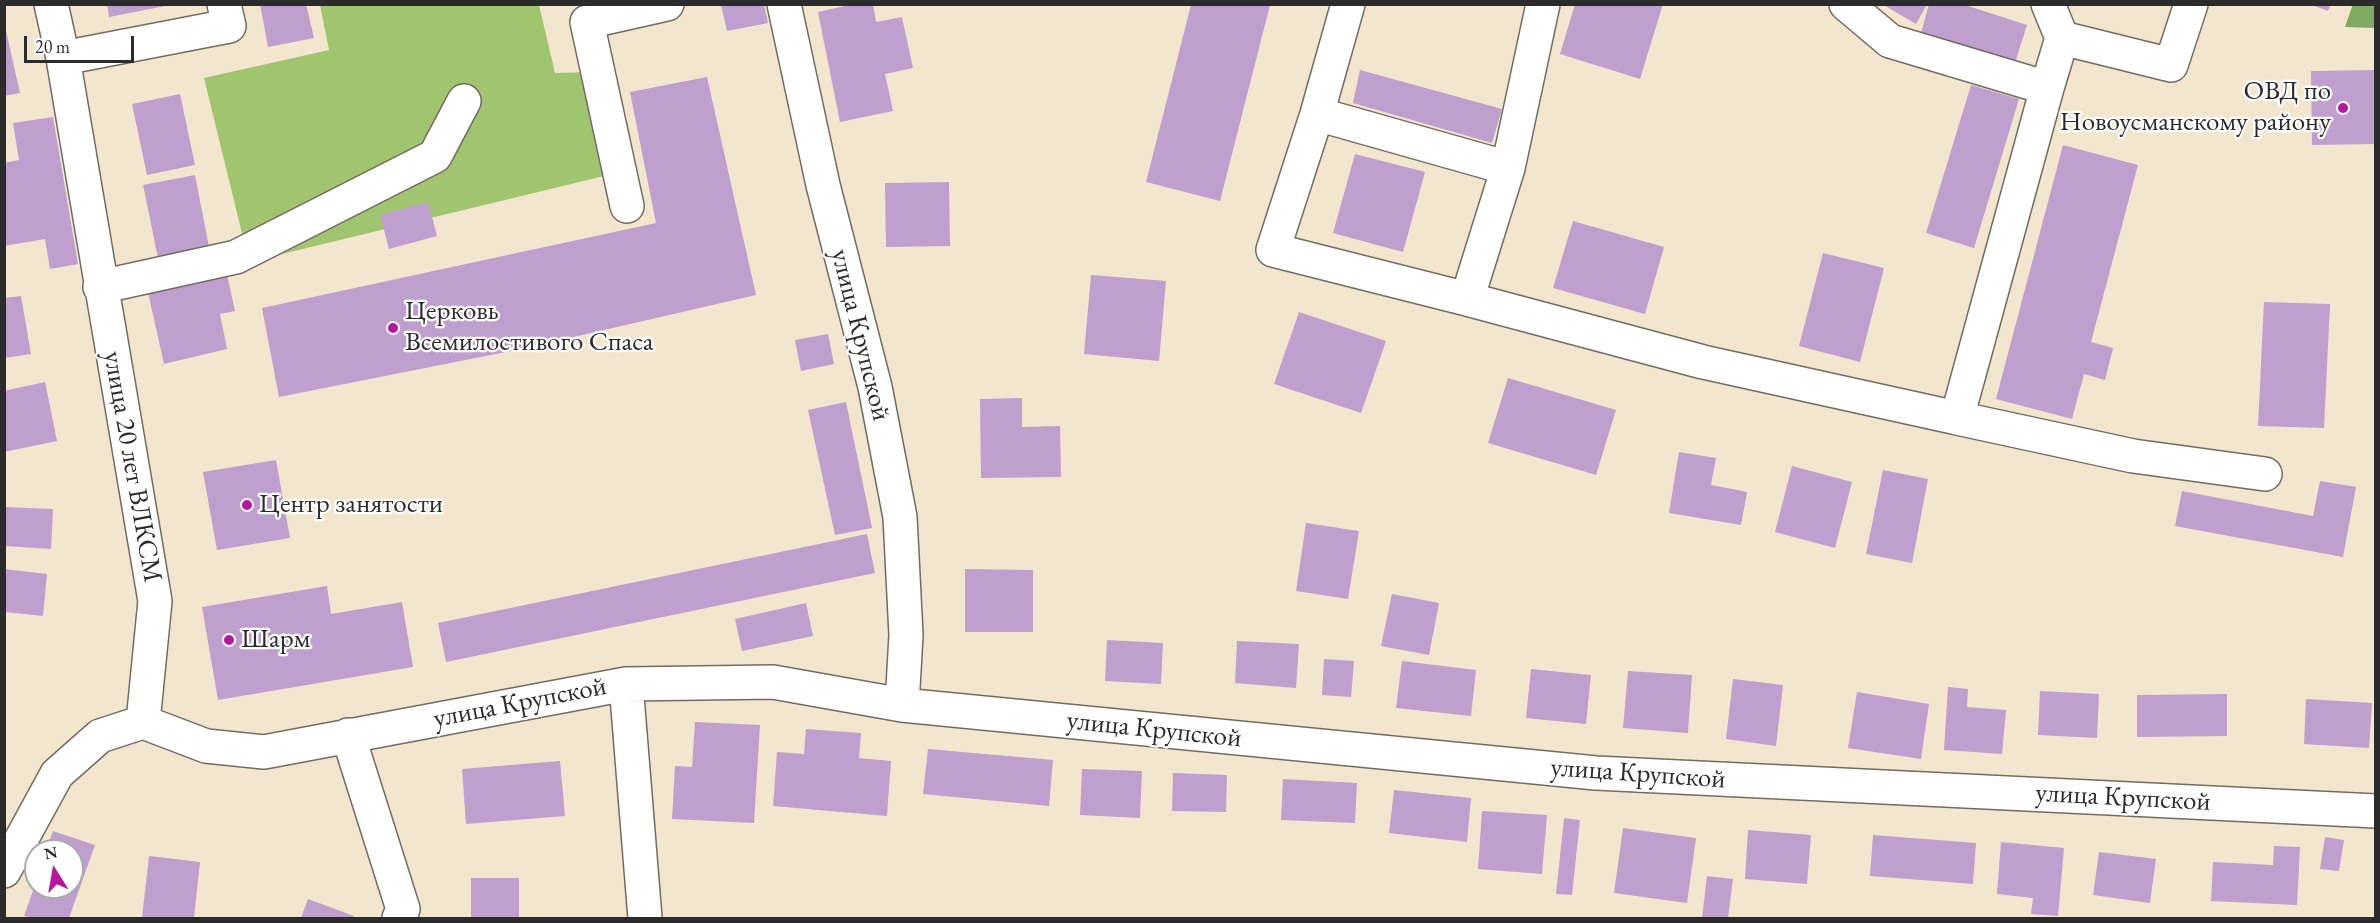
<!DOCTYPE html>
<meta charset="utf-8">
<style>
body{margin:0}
#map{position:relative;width:2380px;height:923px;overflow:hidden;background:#f3e6ce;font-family:"EB Garamond",serif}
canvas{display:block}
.frame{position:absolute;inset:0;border:6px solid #2b2b2b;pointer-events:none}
.north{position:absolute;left:24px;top:839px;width:60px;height:60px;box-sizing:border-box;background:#fff;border:2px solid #aaa;border-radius:50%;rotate:349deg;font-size:16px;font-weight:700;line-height:24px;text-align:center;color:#2b2b2b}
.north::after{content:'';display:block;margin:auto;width:21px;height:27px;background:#b5179e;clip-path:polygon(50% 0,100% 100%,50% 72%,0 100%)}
.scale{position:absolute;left:24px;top:36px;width:110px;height:27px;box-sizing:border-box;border:3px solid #2b2b2b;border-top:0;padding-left:8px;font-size:18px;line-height:21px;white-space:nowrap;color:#2b2b2b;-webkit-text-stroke:4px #fff;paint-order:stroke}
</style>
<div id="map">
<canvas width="2380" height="923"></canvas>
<div class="frame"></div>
<div class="north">N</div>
<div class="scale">20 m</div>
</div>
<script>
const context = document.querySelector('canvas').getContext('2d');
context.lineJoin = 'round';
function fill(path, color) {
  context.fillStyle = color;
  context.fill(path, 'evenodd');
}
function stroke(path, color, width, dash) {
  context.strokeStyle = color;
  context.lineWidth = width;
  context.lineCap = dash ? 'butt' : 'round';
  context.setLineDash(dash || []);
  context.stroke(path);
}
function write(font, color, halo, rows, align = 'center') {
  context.font = font + ' "EB Garamond",serif';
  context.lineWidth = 4.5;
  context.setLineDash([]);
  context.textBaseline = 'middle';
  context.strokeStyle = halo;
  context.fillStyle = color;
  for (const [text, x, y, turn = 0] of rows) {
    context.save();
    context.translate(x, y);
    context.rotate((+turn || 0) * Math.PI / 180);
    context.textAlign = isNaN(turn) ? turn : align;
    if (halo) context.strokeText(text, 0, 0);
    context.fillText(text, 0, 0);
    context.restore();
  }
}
const green = new Path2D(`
 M320,5h219l16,68 37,-1 12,104 -355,86 -45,-184 125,-28z`);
const forest = new Path2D(`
 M2353,4l22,1v23l-30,-1z`);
const building = new Path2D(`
 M107,4h57l1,2 -56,11z
 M260,4h46l8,34 -46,9z
 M854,4h19l3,18 26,-5 11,51 -28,6 8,37 -53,11 -22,-110z
 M1575,4h88l-23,75 -80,-25z
 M1882,4h45l-11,20z
 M1929,4h33l65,21 -12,38 -94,-30z
 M2309,4h22l-3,7z
 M721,5h43l4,18 -41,8z
 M1191,5h79l-50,196 -74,-19z
 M4,22l16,71 -16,3z
 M1360,70l142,39 -10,34 -139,-40z
 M2376,70v74l-64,1 -1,-74z
 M707,77l49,218 -230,53 -247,49 -17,-89 394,-85 -26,-131z
 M1971,85l48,14 -45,149 -48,-15z
 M180,94l15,71 -48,10 -15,-71z
 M53,117l25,147 -28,5 -5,-30 -41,7v-83l15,-3 -6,-37z
 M2063,145l75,20 -47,177 22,6 -8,32 -21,-6 -12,45 -76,-20z
 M1355,154l70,18 -22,80 -70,-19z
 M195,175l14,72 -51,11 -15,-73z
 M949,182l1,64 -64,1 -1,-64z
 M428,202l9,34 -48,13 -9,-34z
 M1573,221l91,26 -19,67 -92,-26z
 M1823,253l61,15 -24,94 -61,-16z
 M226,270l9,41 -15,3 7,35 -63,15 -17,-76z
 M1091,275l75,6 -7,80 -75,-7z
 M21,296l10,58 -27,4v-60z
 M2264,302l66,2 -6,124 -66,-2z
 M1299,312l87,29 -25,72 -87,-29z
 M828,334l6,30 -33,7 -6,-31z
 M1508,378l108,32 -20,65 -108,-32z
 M45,382l12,59 -53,11v-61z
 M1022,398v29l38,-1 1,51 -80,1 -1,-79z
 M846,402l26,126 -37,7 -27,-125z
 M1679,452l37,6 -5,27 36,7 -6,33 -72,-12z
 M276,460l14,78 -73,12 -14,-78z
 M1792,466l60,16 -17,66 -60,-16z
 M1883,470l45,9 -16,84 -46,-9z
 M2320,481l36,6 -13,70 -168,-31 7,-35 131,25z
 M4,507l49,2 -2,40 -47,-3z
 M1306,523l53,8 -11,68 -52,-8z
 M867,534l8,39 -429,89 -8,-39z
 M4,569l43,5 -4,42 -39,-4z
 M965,569l68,1v62h-68z
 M327,586l4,28 71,-12 11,65 -195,33 -16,-93z
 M1392,594l47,9 -10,52 -48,-9z
 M806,603l7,33 -71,15 -7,-32z
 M1107,640l56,3 -2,41 -56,-3z
 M1237,641l62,3 -3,44 -61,-5z
 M1324,659l30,2 -3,36 -29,-2z
 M1402,661l74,9 -5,46 -75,-8z
 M1531,669l60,6 -5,49 -60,-6z
 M1628,671l64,4 -4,58 -65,-5z
 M1733,679l50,6 -7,61 -50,-7z
 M1948,687l20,2 -1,18 39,3 -4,44 -58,-4z
 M2040,691l59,3 -2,44 -59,-3z
 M1857,692l72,12 -8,55 -73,-11z
 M2227,694v42l-90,1v-42z
 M2306,699l66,4 -3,45 -65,-4z
 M695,722l65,3 -6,98 -82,-4 3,-53 17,1z
 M806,729l55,4 -2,25 32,3 -4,55 -114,-10 4,-54 27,2z
 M928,749l125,11 -4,46 -126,-12z
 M560,761l5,55 -99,8 -4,-55z
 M1082,769l60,2 -2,47 -60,-3z
 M1173,773l54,2 -1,37 -54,-1z
 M1283,779l74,4 -2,40 -74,-3z
 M1394,790l77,8 -4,44 -78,-9z
 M1482,811l65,4 -5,59 -64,-5z
 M1564,818l16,2 -8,75 -16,-1z
 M1623,828l73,10 -9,65 -73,-10z
 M1748,830l63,5 -4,49 -62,-5z
 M53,831l42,14 -26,73h-37l-8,-2 12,-34v5h36v-36h-26z
 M1873,835l103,8 -3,41 -103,-8z
 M2325,837l19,3 -5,31 -19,-2z
 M2001,842l63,6 -6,68 -27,-2 2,-16 -36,-4z
 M2274,846l26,1 -3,58 -86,-4 2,-39 60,3z
 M2099,852l57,7 -6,44 -57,-8z
 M149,856l51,6 -6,56h-52z
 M1707,876l26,3 -5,39h-26z
 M471,878h48v40h-48z
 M308,899l46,17 -1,2h-52z`);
const minor = new Path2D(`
 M51,4l12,54 92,543 -12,121
 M784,4l39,181 52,202 25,130 6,118 -4,70
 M1846,4l44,37 157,47 15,-50 109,27 20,-61
 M2048,4l14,34
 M63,58l166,-32 -5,-22
 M1317,114l31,-110
 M1508,168l-41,131 236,63 254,56 90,-330
 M627,206l-40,-184 80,-18
 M100,287l136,-30 199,-101 29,-55
 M1467,299l-194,-49 44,-136 191,54 35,-164
 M1957,418l176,38 132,18
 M626,684l19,234
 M143,722l63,24 58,6 362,-68 147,-2 129,23 694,68 780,38
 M348,735l55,174 -4,9
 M4,871l53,-97 43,-38 43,-14`);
const markers = [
 [2343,108,6,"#b5179e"],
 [393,328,6,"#b5179e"],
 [247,505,6,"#b5179e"],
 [229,640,6,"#b5179e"]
];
const poiNames = [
 ["ОВД по",2331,92,"right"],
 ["Новоусманскому району",2331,123,"right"],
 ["Церковь",405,312],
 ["Всемилостивого Спаса",405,343],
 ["Центр занятости",259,505],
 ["Шарм",241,640]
];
const streetNames = [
 ["улица Крупской",860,335,76],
 ["улица 20 лет ВЛКСМ",132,467,80],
 ["улица Крупской",520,703,-11],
 ["улица Крупской",1154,730,6],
 ["улица Крупской",1638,774,4],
 ["улица Крупской",2123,798,3]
];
fill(green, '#a1c46e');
fill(forest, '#80aa61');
fill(building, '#bf9fce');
stroke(minor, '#716c64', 36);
stroke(minor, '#fff', 33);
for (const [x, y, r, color] of markers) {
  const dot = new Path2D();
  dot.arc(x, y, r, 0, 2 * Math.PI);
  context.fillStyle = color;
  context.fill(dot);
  stroke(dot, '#fff', 2);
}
write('27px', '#2b2b2b', '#fff', poiNames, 'left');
write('27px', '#2b2b2b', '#fff', streetNames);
</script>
